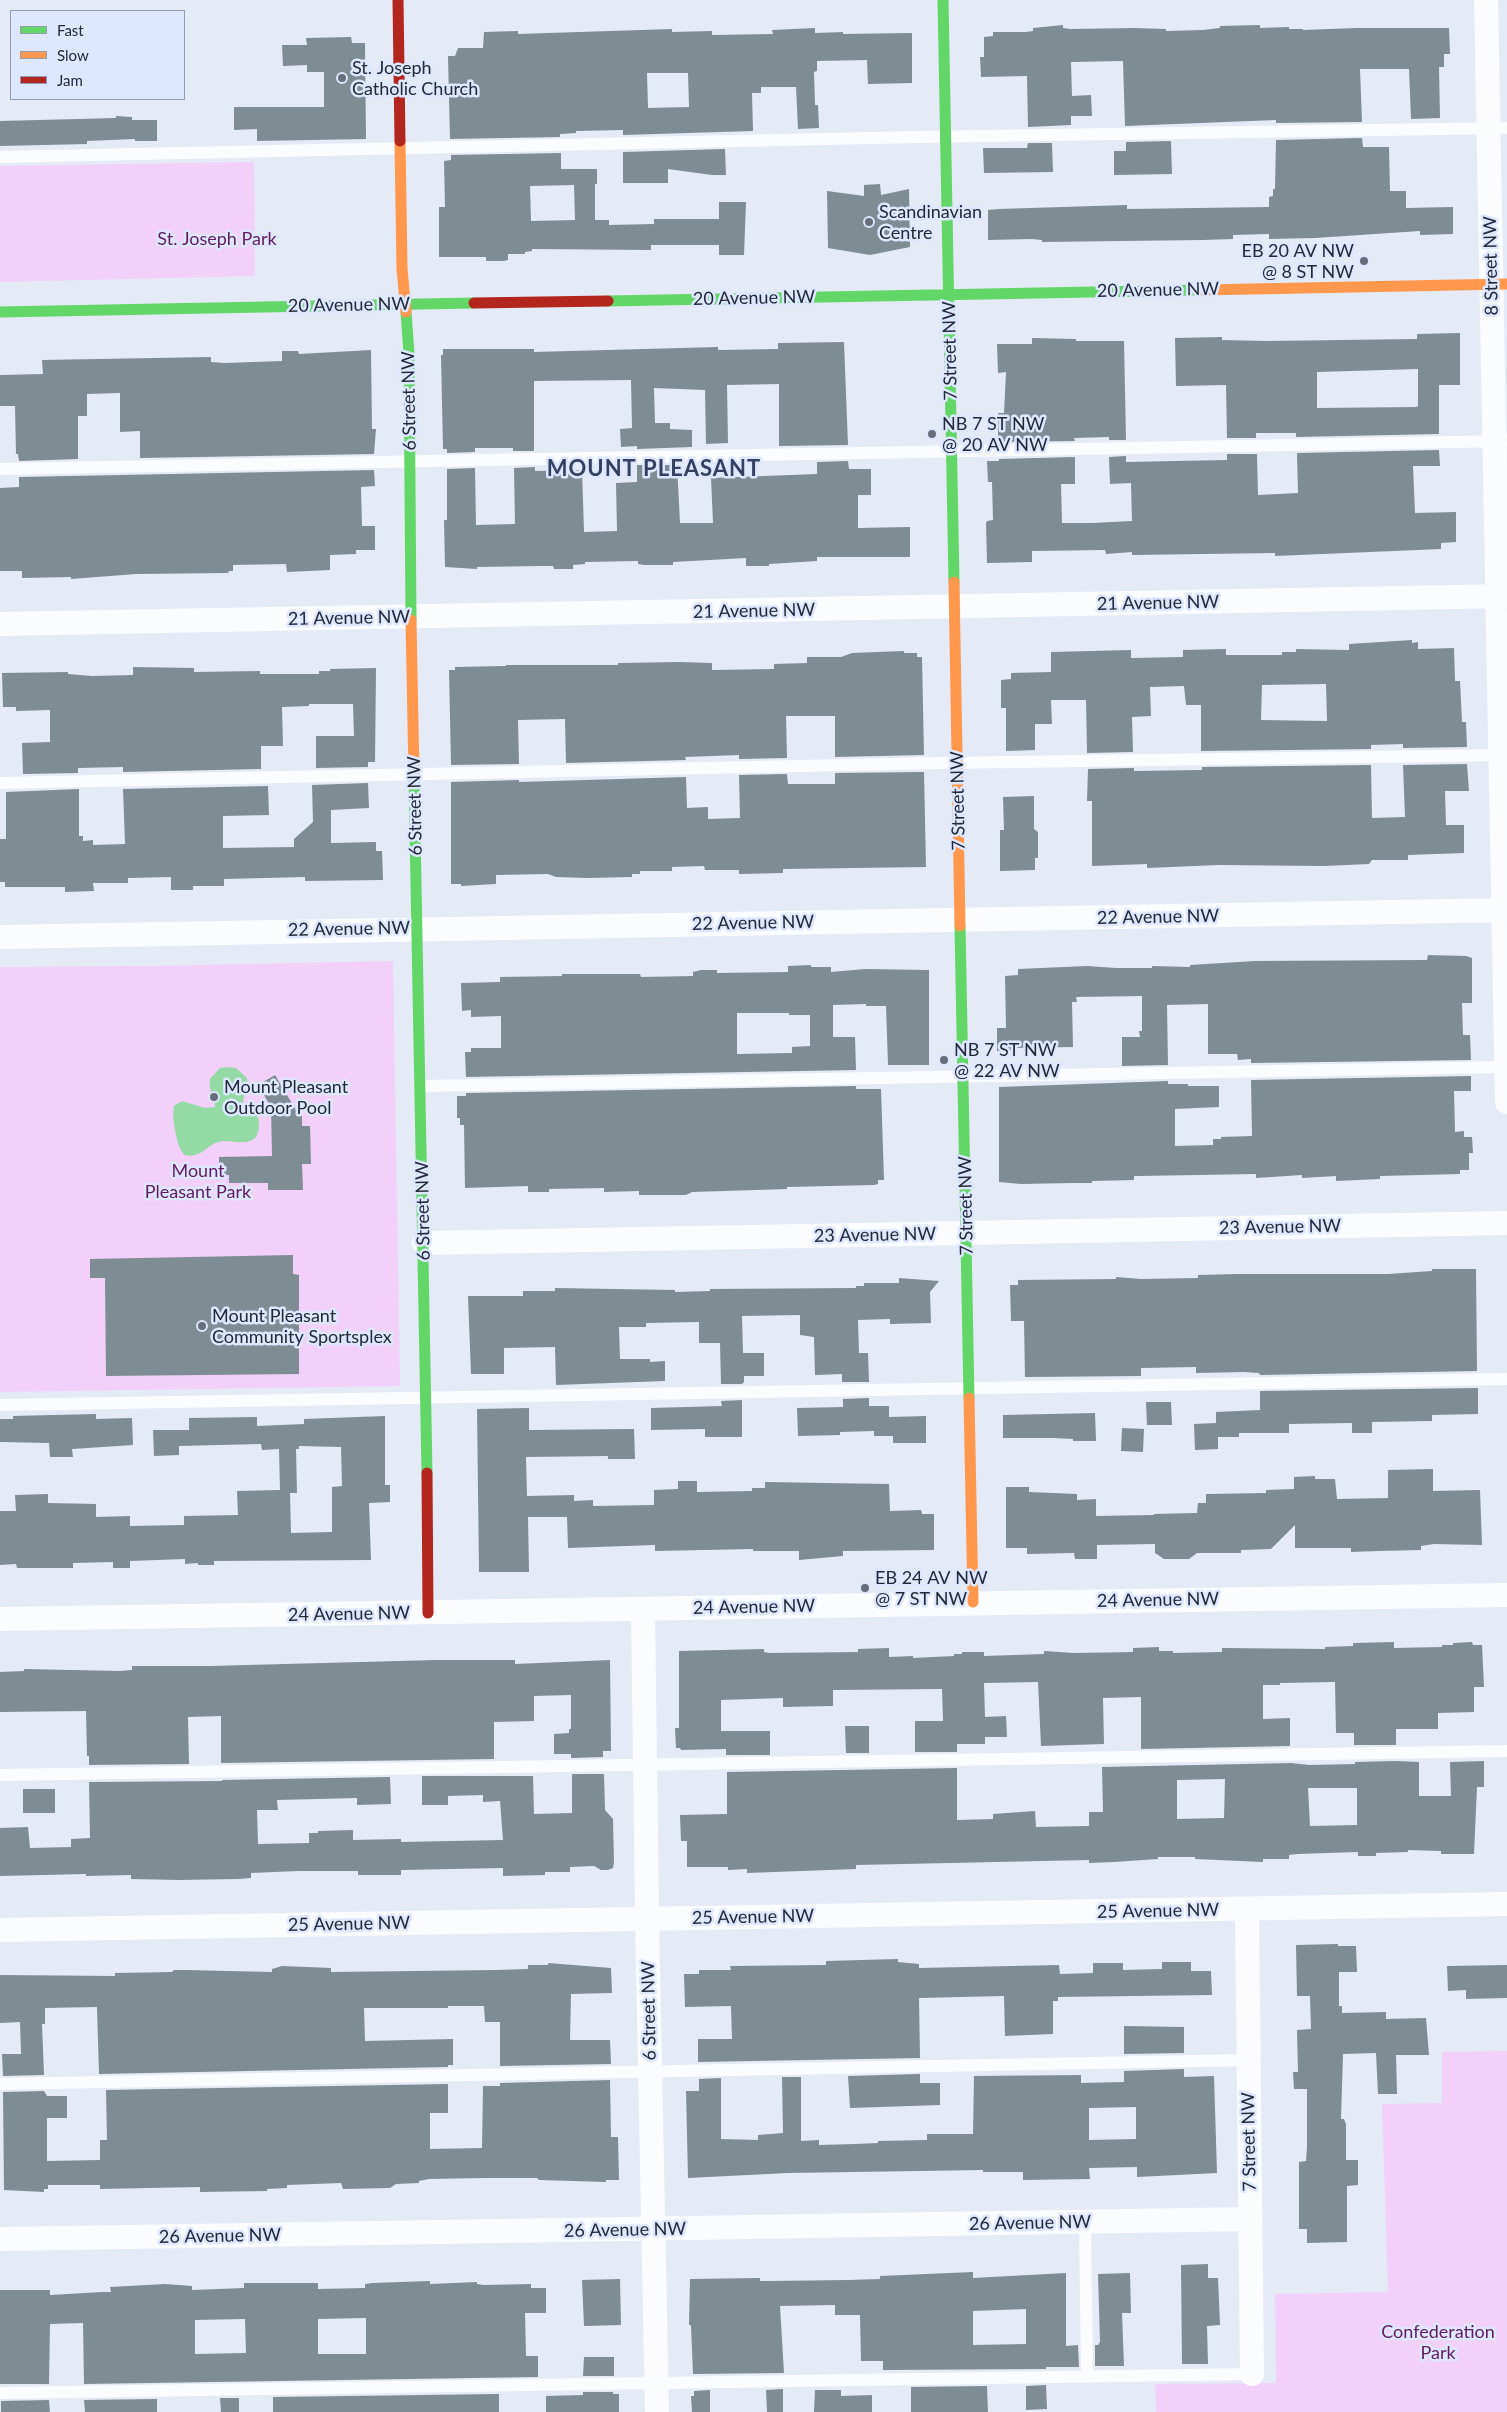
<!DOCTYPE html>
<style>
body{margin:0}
#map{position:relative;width:1507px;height:2412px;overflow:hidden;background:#e5eaf7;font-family:Lato,sans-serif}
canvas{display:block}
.legend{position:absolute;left:10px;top:10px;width:175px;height:90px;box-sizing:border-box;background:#dde7ff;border:1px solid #939baf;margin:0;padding:6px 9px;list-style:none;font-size:15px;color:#232938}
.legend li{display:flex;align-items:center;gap:10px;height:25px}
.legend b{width:25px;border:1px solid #939baf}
</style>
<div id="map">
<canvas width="1507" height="2412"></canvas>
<ul class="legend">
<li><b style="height:6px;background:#63d668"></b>Fast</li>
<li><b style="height:6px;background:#ff974d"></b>Slow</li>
<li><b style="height:6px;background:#b3261e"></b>Jam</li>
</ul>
</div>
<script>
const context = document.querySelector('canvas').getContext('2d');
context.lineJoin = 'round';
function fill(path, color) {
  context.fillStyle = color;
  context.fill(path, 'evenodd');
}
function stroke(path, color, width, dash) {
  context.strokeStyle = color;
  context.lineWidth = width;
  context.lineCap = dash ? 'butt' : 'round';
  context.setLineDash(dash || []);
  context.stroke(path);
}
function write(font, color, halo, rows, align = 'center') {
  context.font = font + ' Lato,sans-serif';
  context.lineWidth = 5;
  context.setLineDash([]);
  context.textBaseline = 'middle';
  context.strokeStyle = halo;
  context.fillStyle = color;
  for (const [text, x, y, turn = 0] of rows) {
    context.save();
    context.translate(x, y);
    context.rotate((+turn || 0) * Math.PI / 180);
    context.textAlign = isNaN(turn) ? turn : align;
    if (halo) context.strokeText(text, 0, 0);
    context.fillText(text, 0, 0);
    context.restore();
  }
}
const green = new Path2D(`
 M254,162l1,114 -255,6v-116z
 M393,961l7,425 -400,6v-425l153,-1z
 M1507,2051v361h-351l-1,-28 121,-1 -1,-89 113,-2 -6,-188 60,-1v-51z`);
const water = new Path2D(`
 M228,1067l8,1 11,10c3,12 -5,17 -4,28 15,5 20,16 13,31 -12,11 -24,1 -38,5 -12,4 -18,17 -33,13 -8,-5 -14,-40 -11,-49l8,-5 23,7 10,-1c0,-10 -7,-16 -5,-28l10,-11z`);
const building = new Path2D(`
 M1063,25v3l7,1 64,-1 32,1v2l37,-1 17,-2v-2l40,-1v3l29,-1v2h14v1l54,-2h92l1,26h-6v13h-5l1,51 -29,1 -2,-50h-49l2,53 -86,1v-3l-151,6 -2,-65 -52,1 1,34 19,-1 1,21h-21v9l-43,2 -1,-51 -46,1 -1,-20h4v-20l9,-1v-4h33l7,-1v-3z
 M815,28v5l28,-1v2l69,-1v50l-44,1 -1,-24 -50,1v10l-3,1 1,33h3l1,23 -21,1 -2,-42h-35v6h-9l1,38 -130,4v-5l-47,1v2l-16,1v3l-110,2 -2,-83h7l3,-8h25l1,-16 34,-1v3l154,-5v3l40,-1v4l61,-1 -1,-4zM647,73h41l1,34 -41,1z
 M351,37l1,6h13l1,96 -109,2v-12l-23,1v-23h90v-35h-17v-7l-24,1 -1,-21h25l-1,-7z
 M116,116l16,1v3h25v21h-22v-2l-48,2v3l-87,2v-25l116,-3z
 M1362,138l1,9h26l1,44h16v17l47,-1v27l-33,1v-4l-105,7 -46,1v-5l-36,1v4l-30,1 -161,2v-2l-11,-1 -43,1v-30l10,-1 129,-4v4l142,-2v-10l4,-1v-7h2l1,-49z
 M1171,141l1,33 -58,1v-24h12v-9z
 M1028,143h24l1,29 -69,1 -1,-25h44z
 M725,149l1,26h-14l-44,-6v14h-45v-31z
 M561,153v16h36v15h-2v36h14v5l45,-1v-5h65v-17h27l-2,53h-25v-10h-68v5l-119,-1v2l-7,1v2h-17v6l-4,1h-18v-4h-47v-50h6l-1,-46 7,-1v-5zM574,185l1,35 -44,1 -1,-35z
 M880,184l1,11 28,-6 1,58 -40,8 -42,-7 -1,-57 37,5v-11z
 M1460,333v52h-21v49l-143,3v-4h-40v5h-29l-1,-53 -50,1 -1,-48 47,-1v3l45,1 150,-2v-5zM1418,369v37l-2,1 -99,1v-36z
 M1032,338l44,1v2h48l2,99h-17v-3l-35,1 1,3 -77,1v-29h6l2,-41 -8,1 -1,-29h35z
 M844,342l4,103 -69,1v-62l-52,1 1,58 -22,1 -1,-54 -51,-2 1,35h15v6l22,1v17l-55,2v-3l-16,1 -1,-18 12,-1 -1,-48 -97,1v70h-21v-3h-38v4l-28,1v-4h-4l-2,-94h2v-6h91v3l184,-5v3l60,-1v-6z
 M371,350l1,79h4l-2,25 -234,4v-27l-20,1v-39l-33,1v22h-9v43l-59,2 -1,-7h-2l-1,-48h-15v-31l43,-1 -1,-14 169,-3v5l14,1 57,-2v-10h16l1,3z
 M1439,450l1,16h-27l2,47 41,-1v30l-15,1v6l-166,7v-3l-143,2v-3l-26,2 -1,-4 -73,1v11l-45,1 -1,-40 1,-2 6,-1 -1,-38h-4l-1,-21h12v-2l76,-2v27h-14l1,39h30l40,-2 -1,-38 -21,1 -1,-27 17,-1v6l101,-2v-6h30l1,41 40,-2 -1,-40z
 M848,461l1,8h22v26h-13v33l52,-1v30h-93v4l-48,3v2h-23v-8l-73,4v3h-29l-6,-1v-3l-53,1v2l-12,1v4h-19l-1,-3h-12l-64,1v2l-32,-2 -1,-47h3v-51l28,-1 1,57 39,-1 -1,-56 21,-1v4l47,-1 2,62 33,-1 -1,-48 21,-1v-17h40l3,58h33l-2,-45 106,-4v-12z
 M374,470l1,16 -14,1 1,39h13v24h-19v4l-26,1v15l-43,2 -1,-8 -53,1v6h-4l-1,2 -92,1 -65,5v-2l-49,1v-7h-22v-83l19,-1v-10z
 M1412,640v3l6,-1v7l36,-1 1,33h5l2,41h4l1,25 -64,1v-4l-32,1v4l-170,2v-46h-15l-2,-19 -34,1 1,29 -19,1 1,35 -46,1 -1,-53h-35l1,24h-17v26l-29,1v-43h-5v-28l10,-1v-6l40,-1v-20l80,-2v8l52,-1v-7l43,-1v6h56v-3h14v-3l53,1v-6zM1326,684l1,37 -66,-1 1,-35z
 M904,651v2h13v4h5l2,98 -89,2v-41h-49l1,42 -48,1v-4l-54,2 1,3 -120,3 -1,-44 -47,1 1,44 -68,1 -2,-95h6v-3l51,-1v-1h112v-2l62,-1 32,1v7l62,-1v-5l33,-1v-6h34l11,-4z
 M133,667l61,1v4l66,-1v3h59v-3h11v-2l46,-1 -1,94h-7v5l-52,1v-32h38l-1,-32h-44v2l-27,1 1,39h-22v23l-138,3v-5l-45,1v5l-55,1 -1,-31 28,-1v-32l-34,1v-4h-13l-1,-34 66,-1v2l24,2 41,-1z
 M1467,764l2,27h-24l1,34h18v28l-56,2v5h-36l-3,4 -45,2 -106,-1 -71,3v-4l-55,2v-65h-5l1,-32 46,-1v3l68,-1v-3l169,-2 1,53 33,-1 -2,-52z
 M924,772l2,95 -143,2v4l-44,1v-4h-34l-1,-4 -32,1v4h-32v3h-8v3l-44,1 -32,-1 -8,-3 -52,1v9l-35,2v-2h-10v-102l68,-2v2l167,-5 1,31 21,-1v12l32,-1 -1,-43 48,-1 1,10h47v-11z
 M368,783l1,25 -38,2v33l45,-1v9h6l1,29 -78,1v-4l-81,2v7h-31v4h-22v-13l-43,1v5h-35l1,8 -29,1v-5h-60v-5h-5v-43h6v-47l73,-3v47h4v5l10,-1v5l32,-1 -2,-55 145,-3 1,29 -46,1v32l71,-1v-8l19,-17 -1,-37z
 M1034,796v33l4,3v26h-3v12l-35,1v-41h4l-1,-33z
 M1428,955l38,1 6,2v45h-10l1,32h7l1,25 -220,3v-4l-13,1 -1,-6h-29v-50l-41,1 1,60 -46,1v-29h18l-1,-6h3v-35l-66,1 1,5h-5l1,45 -59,1v3h-17v-23h9l-1,-52 13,-1v-6l69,-3 29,2h36v-2l38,1v-2l65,-4 172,-1z
 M811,965v2h20v5l34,-3 64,1v95h-41l-2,-59h-20v-2l-33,1v32h22l1,33 -390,7 -1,-25h6v-4h30v-32l-30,1v-7l-9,1 -1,-28 39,-1v-5l62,-1v-2h78l1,3 52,-1v-4l8,-2h16v3l71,-1v-6zM737,1013h52v2h21v31l-18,1v6l-55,1z
 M275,1075l21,35h6v16h8l1,38h-9l1,26h-35v-7h-39v-8h-10v-18l53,-1 -1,-49 -13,-22z
 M1471,1076v15h-17l1,41 9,-1v6h8l1,16h-4v17h-9v4l-80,2v3l-44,2v-5l-34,2v-3l-46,3v-4l-117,2h-5v4l-42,1v2h-20l-51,1 -22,-2v-95l169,-6v3h20v2h31v21l-44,2v37l38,-1v-6h8v-2l31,-1 -1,-56z
 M856,1086v3h25l3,91h-6v4l-4,1 -87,2v2l-95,3 -6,3h-47v-4l-35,1v-4l-55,1v3h-21v-6l-63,2 -1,-63h-4v-7h-3v-22h9v-3z
 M293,1255v19l6,1v99l-193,2 -1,-98h-15v-19z
 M1432,1269h44l1,102 -217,4 -1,-2 -15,-1 -48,1v-6l-55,1v8l-116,1 -1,-56h-13l-1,-36h8v-5l98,-1v-2l25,2 57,-1v-3l39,-1h151l44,-3z
 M899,1278l40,3 -9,11 1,31 -41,1v-5l-32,1 1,33h9l1,29h-27v-8l-27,1 -1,-38 -14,-2v-20l-58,1 1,37h21v23h-20v6l-2,2h-21l-1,-41h-21v-21l-53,1v4h-27l1,32h30v3l15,-1v20l-109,4 -1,-38 -51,1v26h-33l-3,-78h55v-5h32v-3l120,2v2l35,-1v-2l146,-1v-2h8v-3h35z
 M1478,1388v26l-46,1v6l-60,1v11h-20v-10l-63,1v9h-50v4h-21v12l-23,1 -1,-26 22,-1v-11l44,-2v-19z
 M869,1398v8h20v11l37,-1v27h-33v-7h-19v-5l-34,1v3l-42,1 -1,-28 46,-1v-8z
 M742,1400v37h-37v-8l-54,1v-22l71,-2 -1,-5z
 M1146,1402h25l1,23h-25z
 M529,1408v22l105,-1 1,30h-27v-3l-82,1 1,39 47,-1v6l19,-1v6l61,-1v-15l24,-1v-8h19v11l55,-1v-3h13v-6l124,2 1,27 31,-1 1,4h12v36l-91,1v5l-44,4v-9h-46v-2l-98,2v-6l-87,3 -1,-31h-39l1,55h-50l-2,-163z
 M1095,1413l1,28h-23v-2l-20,-1h-50v-23z
 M96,1414v5l36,-1 1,27 -61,4 1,8h-23l-1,-14 -49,-1v-23h13v-3z
 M385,1416v69h5v17l-21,1 2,57 -157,1v4h-16v-2l-13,1v-5l-55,2v7h-17v-6l-40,1v5h-56l-1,-4 -16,1v-54h16l-1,-16 33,-1v9l48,1v13l34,-1v10l54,-1v-9l54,-1 -1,-24 43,-1 -1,-41 -17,1 -1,-6 -82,2v9l-25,1 -1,-26h36v-12l68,-1v9l47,-2v-5zM299,1446l42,1 1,39 -10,1v45l-41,1 -1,-40h7l-1,-44h3z
 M1122,1428l22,1 -1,23 -22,-1z
 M1433,1469v22l47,-1 2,55 -48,-1 -13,2v4l-43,1 -27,1v-4h-56v-23l-24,24 -30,1v3h-44l-8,6h-25l-9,-6v-9l-58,1v14h-22l-1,-6 -47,1v-6h-21v-61h23v5l48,2v6l19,-1v17l58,-1v-1l43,-1 1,-10h8v-9l60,-1v-3l28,-1v-12l21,-1v3h20l2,20 51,-1v-28z
 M1394,1642v6l48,-1v-2h11v-2l19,-1 1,3h9l2,42h-10v25l-36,1v16h-42v16h-42v-12h-18l-1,-51 -55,1v2h-17v34l27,-1v28l-149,3v-52l-38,1 1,46 -63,2 -3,-64 -54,1 1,34 21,-1 1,21h-22v7h-28v8h-42v-31h28l-1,-32 -109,1v16l-50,1v-9l-62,2v31h49v24h-44v-6l-45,1 -1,-2h-4l-1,-20h4v-77l85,-2v3l5,1 89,-1v-3l31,-1v9l24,-1v2l41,-2v-2h8v-2h22v4l60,-2v-3l30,2 59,-1v-4l26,-1v4h14v2l49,-1v-4l103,1v-2l28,-1v-3z
 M436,1660h79v4l95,-4 1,91h-8v6l-32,1v-4h-17v-20l15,-1v-4h2v-34l-37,1v25l-40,1v37l-273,4v-47l-33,1 1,47 -100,1v-9h-2l-1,-45 -86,1v-40l24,-1v-2l96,2 12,-1v-4h78z
 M845,1726h24v27h-23z
 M1396,1761l23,1v34h32l-1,-34 34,-1v26h-7l-3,67h-33v-3l-33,-1v2l-32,1v3h-18v-4l-61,2 -8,1v4h-26v3l-68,-3v-2h-37v2l-44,3 -25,1v-3l-233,5v4l-109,4v-4l-19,1v-3h-41v-26h-6l-1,-26 47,-1v-42l230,-4v52l36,-1v-5l42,-3 1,16 53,-1v-14h14l-1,-45 189,-4 18,2 46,-1v-2zM1225,1779l-1,39 -47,1v-39zM1308,1788h49v37l-47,1z
 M572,1774h32l1,36 8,9 1,43 -1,6 -5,2h-7l-7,-4 -24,1v5h-25v3l-42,1v-8l-102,2v5h-43v-4h-60l-47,2v5l-13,1 -59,1 -48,-1v-4l-45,1v-2l-86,2v-48l28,-1 2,21 41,-1v-8l19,-1 -1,-56 133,-1v-1l168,-3 1,27 -34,1v-7l-80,2 1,10h-21l1,34 51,-1v-10h9v-2l35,-1v10l48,-1v3l102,-2 -3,-39 -17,1v-7l-35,1v9h-26v-29h111l1,38 38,-1z
 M23,1789h32v24h-32z
 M1338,1944v2h18l1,26h-18v34h3v7l44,-1v7l40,-1 3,37h-33l1,39h-19l-2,-41 -33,1 -2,65h3l2,5v36h12v25l-11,1v56l-40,1v-14h-8v-67l7,-1 1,-14v-58h-13l-1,-17h5l-1,-42 14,-1 -1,-33h-13l-1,-51z
 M898,1959v3l21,2v4l140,-3 1,9 33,-1v-10h30v7l39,-1v-7h29v9h20l1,24 -154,2v4h-5v33l-48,2 -1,-40 -85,2 1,60 -222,4v-23h34l-1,-33 -46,1 -1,-33h15v-4h32l-1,-4 96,-1v-4z
 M548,1963l63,5 1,25 -41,1 -1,46h40l1,24 -111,2v-44h-15l-1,-16h-36v2h-84l1,33 88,-2v26h-5v2l-349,7 -2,-67 -52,1v16h-3l2,51 -41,1 -1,-22h19l-1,-32 -20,1v-48l115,1v-3l57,-1 2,-2h12l86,2v-3l10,-3 49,2v4l165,-2 32,-1v-4h20z
 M1507,1965v33l-41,1v-9l-18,1 -1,-25z
 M1124,2026l60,1v26l-60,1z
 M1184,2069v8l30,-1 3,97 -80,4v-10l-48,1 1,11 -67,1v-8h-40v-2l-195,3 -100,5 -2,-87h13v-12l22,-1v61l37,1v-5l25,-2 -1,-56h19v64l18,-1v5l36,-1 23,-1v-2l49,-1v-6h46l1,-58 107,-1v8l43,-1v-11zM1136,2107v32l-47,1v-32z
 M920,2074v9h20v22l-90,3 -2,-32z
 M610,2080l1,57h7l1,43h-13v2l-67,-2 -2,-2h-53l-55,1 -10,2v2l-23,1 -6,4 -47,1 -2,-6 -54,2v3l-20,1v2l-67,1v-5l-100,2v-4h-52v4h-4v3l-40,-2 -1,-98 41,-1 3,5h20v22h-20v43l53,-1v-20h7l-1,-50 342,-6v29h-18v36l52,-1 1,-62h17v-3z
 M1208,2264v14h10l2,47 -13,1 1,38h-26l-1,-99z
 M973,2272v6l93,-5v73l12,-1 1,22h-33v2l-163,1v-9h-22l-1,-46h-25v-10l-55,1 4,67 -91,1 -2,-48 -2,-2 1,-45 70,-1v3h11l77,-1 32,-1v-3zM1026,2309v35l-53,1v-34z
 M1130,2273l1,40h-9l2,53h-29v-21h3l2,-3 -2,-68z
 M620,2279l1,46 -37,1 -2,-46z
 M430,2281v3l47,-2v2l7,1 47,-1v4h15v25h-21l1,43h12v21l-454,7 -1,-61 -33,1 -1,60h-49v-94h50v5l52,-3h9l-1,-5 55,-3 27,2v4l52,-2v-5h74v6l47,-1v-4l7,-1zM366,2318v36h-48v-35zM245,2319l1,34 -51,1v-34z
 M584,2357h30v19h-31z
 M1046,2385l1,24 -21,1v-24z
 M987,2386l1,26h-77v-25z
 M783,2389v23h-16l-1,-22z
 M710,2390v22h-18l-1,-16h3v-5z
 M815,2390h26v6l31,-1v17h-58z
 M583,2392h30v2h6v18h-73v-16l37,-1z
 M499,2394v18h-226v-15z
 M220,2398h19v14h-18z
 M157,2399v13h-72l-1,-12z
 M49,2400l1,12h-49v-11z`);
const lane = new Path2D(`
 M0,157l918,-20 589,-9
 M0,469l1507,-28
 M0,783l942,-20 563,-8
 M420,1086l1087,-19
 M0,1405l1507,-26
 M0,1775l1507,-24
 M0,2084l1248,-24
 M1085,2222l2,155
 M0,2393l1252,-19`);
const street = new Path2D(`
 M1486,0l21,1102
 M0,624l1507,-28
 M0,937l1507,-27
 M424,1243l1083,-20
 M643,1609l4,309 10,494
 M0,1619l1507,-24
 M1247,1909l5,465
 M0,1930l1507,-26
 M0,2239l1250,-20`);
const fast = new Path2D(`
 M943,0l11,582
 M608,301l593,-11
 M0,312l474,-9
 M406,312l3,41 2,267
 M414,776l13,697
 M960,926l9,472`);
const slow = new Path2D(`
 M400,141l2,128 4,43
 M1201,290l306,-6
 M954,582l6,344
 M411,620l3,156
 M969,1398l4,204`);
const jam = new Path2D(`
 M398,0l2,141
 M474,303l134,-2
 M427,1473l1,140`);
const markers = [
 [342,78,5,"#676d7b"],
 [869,222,5,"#676d7b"],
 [1364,261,5,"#676d7b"],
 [932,434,5,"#676d7b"],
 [944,1060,5,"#676d7b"],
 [214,1097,5,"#676d7b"],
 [202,1326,5,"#676d7b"],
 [865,1588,5,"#676d7b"]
];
const poiNames = [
 ["St. Joseph",352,68],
 ["Catholic Church",352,89],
 ["Scandinavian",879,212],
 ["Centre",879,233],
 ["EB 20 AV NW",1354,251,"right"],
 ["@ 8 ST NW",1354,272,"right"],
 ["NB 7 ST NW",942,424],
 ["@ 20 AV NW",942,445],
 ["NB 7 ST NW",954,1050],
 ["@ 22 AV NW",954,1071],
 ["Mount Pleasant",224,1087],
 ["Outdoor Pool",224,1108],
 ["Mount Pleasant",212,1316],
 ["Community Sportsplex",212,1337],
 ["EB 24 AV NW",875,1578],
 ["@ 7 ST NW",875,1599]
];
const parkNames = [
 ["St. Joseph Park",217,239],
 ["Mount",198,1171],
 ["Pleasant Park",198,1192],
 ["Confederation",1438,2332],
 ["Park",1438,2353]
];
const streetNames = [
 ["8 Street NW",1491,266,-91],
 ["20 Avenue NW",1158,290,-1],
 ["20 Avenue NW",754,298,-1],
 ["20 Avenue NW",349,305,-1],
 ["7 Street NW",950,351,-91],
 ["6 Street NW",409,401,-91],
 ["21 Avenue NW",1158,603,-1],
 ["21 Avenue NW",754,611,-1],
 ["21 Avenue NW",349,618,-1],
 ["7 Street NW",958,801,-91],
 ["6 Street NW",415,806,-91],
 ["22 Avenue NW",1158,917,-1],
 ["22 Avenue NW",753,923,-1],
 ["22 Avenue NW",349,929,-1],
 ["7 Street NW",966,1206,-91],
 ["6 Street NW",423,1211,-91],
 ["23 Avenue NW",1280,1227,-1],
 ["23 Avenue NW",875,1235,-1],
 ["24 Avenue NW",1158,1600,-1],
 ["24 Avenue NW",754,1607,-1],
 ["24 Avenue NW",349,1614,-1],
 ["25 Avenue NW",1158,1911,-1],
 ["25 Avenue NW",753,1917,-1],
 ["25 Avenue NW",349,1924,-1],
 ["6 Street NW",649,2011,-91],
 ["7 Street NW",1249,2142,-91],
 ["26 Avenue NW",1030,2223,-1],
 ["26 Avenue NW",625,2230,-1],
 ["26 Avenue NW",220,2236,-1]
];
const districtNames = [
 ["MOUNT PLEASANT",654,469]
];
fill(green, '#f2d0f9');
fill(water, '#93daa5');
fill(building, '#7e8c93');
stroke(lane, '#fbfcfe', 12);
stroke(street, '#fbfcfe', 24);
stroke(fast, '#63d668', 11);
stroke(slow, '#ff974d', 11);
stroke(jam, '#b3261e', 11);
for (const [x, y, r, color] of markers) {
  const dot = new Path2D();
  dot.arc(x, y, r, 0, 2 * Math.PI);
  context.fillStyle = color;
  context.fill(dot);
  stroke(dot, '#dde7ff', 2);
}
write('18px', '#232938', '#dde7ff', poiNames, 'left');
write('18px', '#651864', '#dde7ff', parkNames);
write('18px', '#232938', '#dde7ff', streetNames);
context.letterSpacing = '1px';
write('bold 22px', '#344060', '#dde7ff', districtNames);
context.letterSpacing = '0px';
</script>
